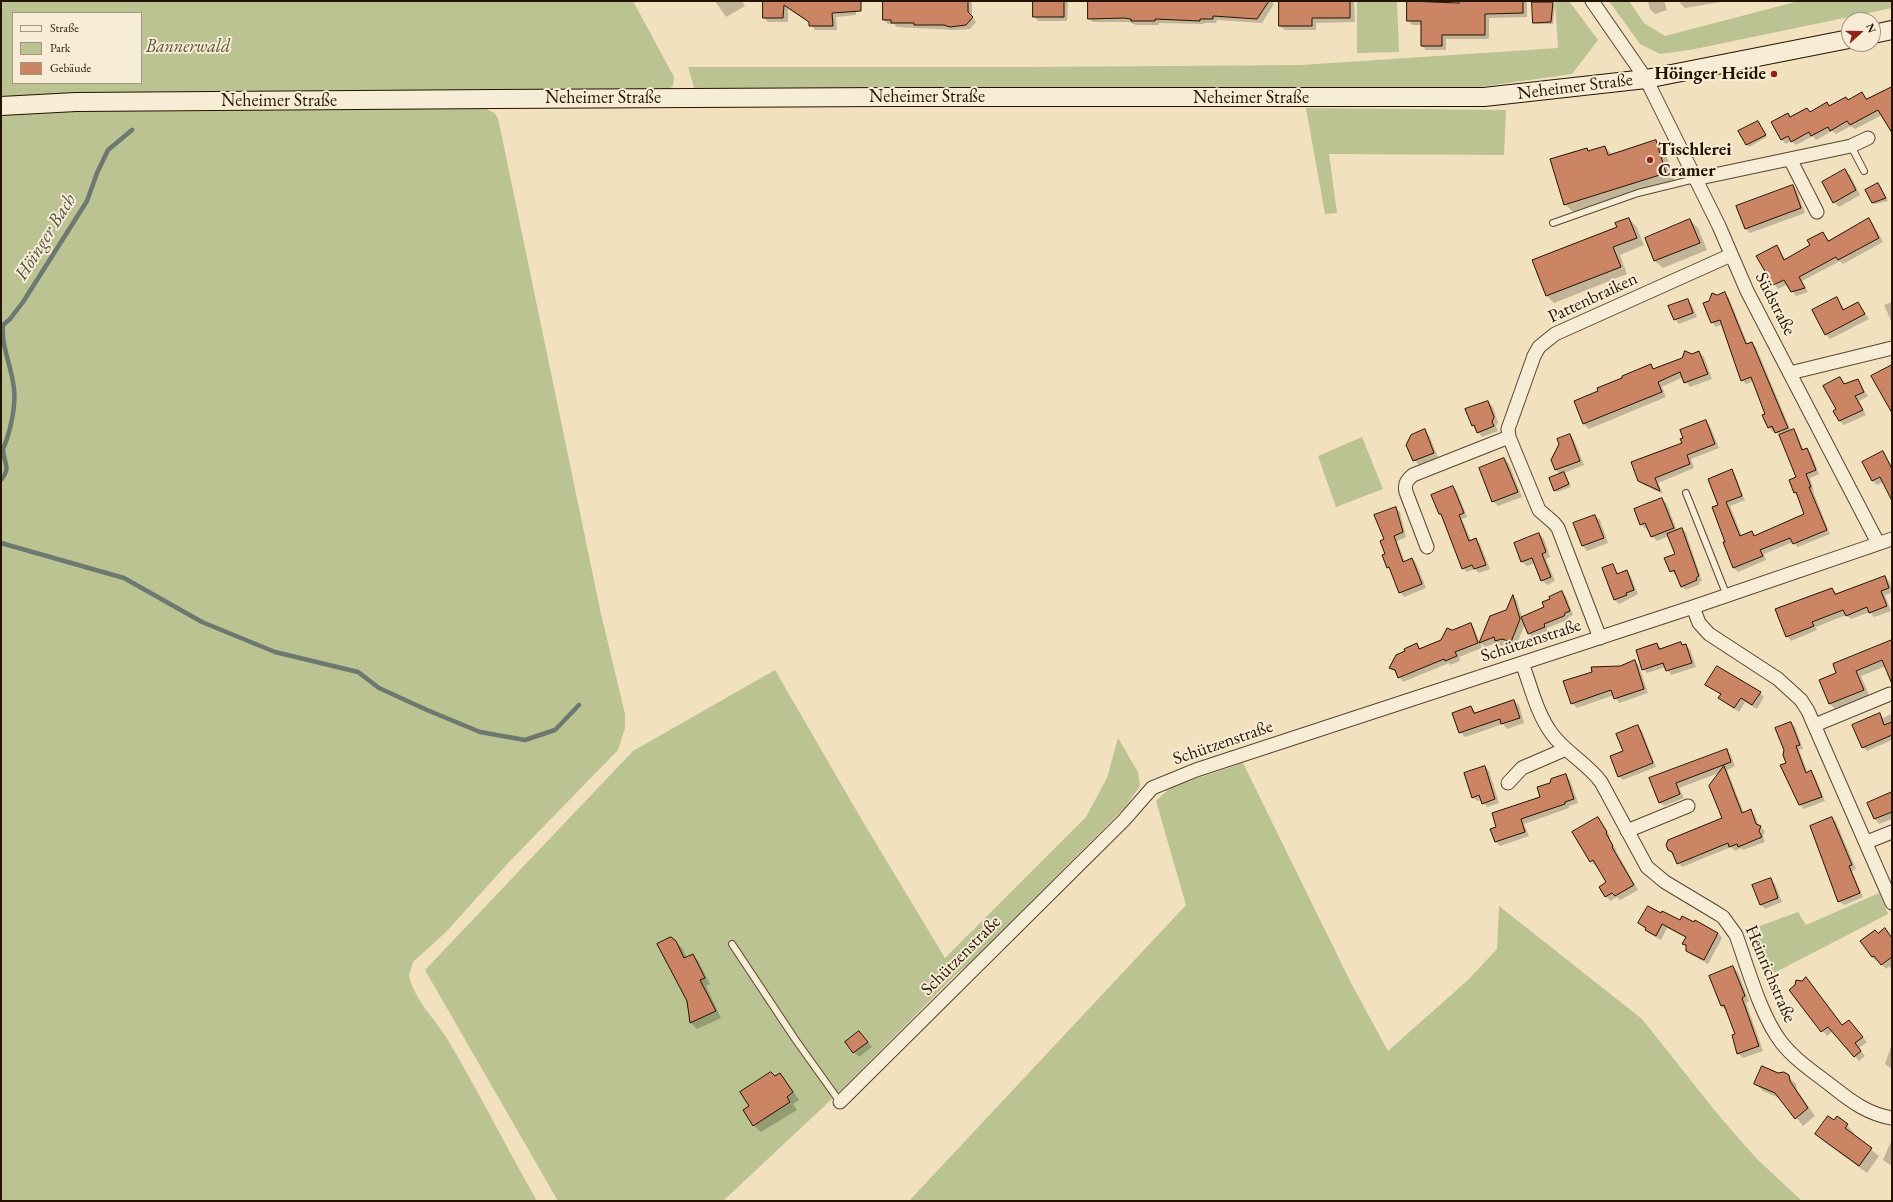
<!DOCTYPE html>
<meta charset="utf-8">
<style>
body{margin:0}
#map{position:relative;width:1893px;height:1202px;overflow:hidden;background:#f2e1be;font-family:"EB Garamond",serif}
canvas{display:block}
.frame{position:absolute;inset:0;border:2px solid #251301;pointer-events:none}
.legend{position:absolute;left:12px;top:12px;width:130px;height:72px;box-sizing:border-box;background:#f7ecd5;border:1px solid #a39580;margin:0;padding:5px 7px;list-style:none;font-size:12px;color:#251301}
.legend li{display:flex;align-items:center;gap:8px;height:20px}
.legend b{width:20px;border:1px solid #a39580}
.north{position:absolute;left:1841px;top:12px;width:40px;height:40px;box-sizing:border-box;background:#f7ecd5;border:1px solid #a39580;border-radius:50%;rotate:69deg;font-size:11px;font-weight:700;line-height:16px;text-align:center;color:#251301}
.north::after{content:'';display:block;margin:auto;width:14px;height:18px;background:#8f2418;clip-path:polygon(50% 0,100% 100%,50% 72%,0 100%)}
</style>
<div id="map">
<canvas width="1893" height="1202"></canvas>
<div class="frame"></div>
<ul class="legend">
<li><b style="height:5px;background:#f7ecd5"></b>Straße</li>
<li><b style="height:11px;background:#bac391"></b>Park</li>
<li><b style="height:11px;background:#cb8564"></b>Gebäude</li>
</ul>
<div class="north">N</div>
</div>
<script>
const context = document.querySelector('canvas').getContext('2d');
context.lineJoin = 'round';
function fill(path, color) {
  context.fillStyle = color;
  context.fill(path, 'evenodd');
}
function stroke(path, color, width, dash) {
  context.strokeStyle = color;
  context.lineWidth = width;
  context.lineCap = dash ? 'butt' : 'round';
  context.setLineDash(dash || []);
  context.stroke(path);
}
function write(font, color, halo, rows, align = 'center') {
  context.font = font + ' "EB Garamond",serif';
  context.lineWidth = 4;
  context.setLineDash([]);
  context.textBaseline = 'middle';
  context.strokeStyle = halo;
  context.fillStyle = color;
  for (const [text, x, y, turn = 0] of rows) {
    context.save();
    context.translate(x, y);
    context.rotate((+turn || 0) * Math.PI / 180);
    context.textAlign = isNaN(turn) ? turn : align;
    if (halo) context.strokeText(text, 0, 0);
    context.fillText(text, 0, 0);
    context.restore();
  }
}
const green = new Path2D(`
 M1,1h632l41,76 -1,9 -6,4 -666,8zM13,13h128v70h-128z
 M1357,1h40l2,51 -42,1z
 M1555,1h14l29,39 -26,34 -99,14 -778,3 -7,-24h343l270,-2 257,-17z
 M1609,1h20l15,22 21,13 134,-35h93v7l-202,42 -30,4 -20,-10z
 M481,106l13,7 4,5 103,496 24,100v14l-7,22 -109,112 -63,70 -33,30 -4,13c5,25 27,45 39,65 31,53 59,108 89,161h-536v-1090z
 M1306,108l200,2 -2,45 -175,-1 8,59 -12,1z
 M1362,437l21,52 -47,18 -18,-51z
 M775,670l88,152 82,136 141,-141 21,-39 11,-40 20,34 2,14 -15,21 -156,157 -13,10 -122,123 -111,104h-165l-133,-231 208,-219z
 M1243,763l108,220 37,68 80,-71 29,-31 2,-43 143,113 78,98 36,41 46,43h-893l277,-296 -30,-104 15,-14z
 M1879,893l9,21 -116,60 -20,-45 46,-17 8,13z`);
const shadow = new Path2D(`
 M715,1h27l3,5 -19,11z
 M764,1h90l2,2v12l-20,2 1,13h-22l-5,-7 -22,-14v13h-20l-4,-4z
 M884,1h87l1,2v14l4,5 -6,7 -15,1 -58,-3 -3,-3h-6l-4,-4z
 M1034,1h34l-1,20h-29l-4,-5z
 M1089,1h182l3,3 -12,19 -45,-3 -1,3h-12v1l-45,-1v2h-23l-7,-3h-36l-4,-4z
 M1282,1h72l1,21 -39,1v7h-31l-5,-4z
 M1408,1h30v3h22l1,-3h66v16l-38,1v21h-43v11h-20l-4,-4v-21h-10l-4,-5z
 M1648,1h16l3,9 -12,4 -5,-5z
 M1682,1h39v1l-36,6 -5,-5z
 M1553,3l2,2 -2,19h-17l-2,-2z
 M1892,88v44l-10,-17 -27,14 -4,-3 -15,8 -4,-3 -16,9 -3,-4 -17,9 -5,-4 -5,3 -5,-5 7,-25 3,4 16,-9 4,3 16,-8 3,3 16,-9 3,3 13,-7 5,5z
 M1758,122l9,15 -18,10 -9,-15z
 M1656,141l9,10 10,31 -100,32 -10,-10 21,-55 4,3 15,-5 8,8z
 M1845,171l5,4 10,20 -21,12 -5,-5z
 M1878,184l10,17 -13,3 -3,-2z
 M1793,187l4,4 8,22 -55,20 -5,-5z
 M1629,219l7,7 8,19 -24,10 7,19 -73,29 -7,-7 -14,-35 85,-34z
 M1869,219l4,5 10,18 -40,22 -3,-3 -38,20 6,11 -12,4 -8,-12 -10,5 -20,-32 18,-10 10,13 25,-14 12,-13 7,9z
 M1690,220l8,8 9,22 -44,18 -8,-7 -9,-22z
 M1725,294l4,4 19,47 4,-2 4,4 35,84 2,-1 4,4 7,17 3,-2 4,4 8,21 -9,4 4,13h-1l17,43 -32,13 -5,-5 -29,12 2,6 -28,12 -4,-4 -10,-25 2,-1 -7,-37 12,-34 4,4 10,25 -15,6 12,30 10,-4 4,4 49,-22 -7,-18 -3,-3 2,-15 -17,-42 -5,-5 -2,1 -5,-5 -1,-13 -13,-33 -8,3 -4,-4 -19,-56 -7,3 -4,-5 -3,-21z
 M1837,299l8,11 13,-7 11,16 -39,20 -4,-5z
 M1687,300l5,5 5,12 -18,7 -4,-5z
 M1892,302v21l-8,-18z
 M1699,352l5,5 8,22 -22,8 -7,-10 -21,10 4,10 -77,32 -5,-5 -9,-23 24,-9 52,-27 3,4z
 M1840,378l6,7 11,-4 11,15 -9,5 7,14 -22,10 -5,-4 -2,-11z
 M1488,402l5,5 5,15 -2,5 2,4 -16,6 -9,-12z
 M1706,421l4,5 9,22 -28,11 3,9 -36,15 5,11 -19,-9 -5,-5z
 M1424,430l5,5 9,22 -19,8 -5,-5z
 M1570,435l4,5 10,25 -20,8 7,14 -14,5 -2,-2 5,-16 -4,-4z
 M1882,453l10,13v31l-9,-15 -6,3 -4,-4z
 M1504,459l5,5 13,33 -24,9 -5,-5z
 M1453,487l4,4 10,26 -5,2 9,22 5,-2 4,5 10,25 -11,4 -4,-4 -8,3 -4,-4 -20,-51 -3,-3z
 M1662,499l5,5 10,27 5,-2 4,4 16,48 -3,1 1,2 -14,6 -5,-4 -4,-11h-2l-4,-4 5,-16 -7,-19 -12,5 -5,-5 -3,-8 -3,1 -5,-5z
 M1395,508l5,4 6,25 -9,4 8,21 7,-3 4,4 10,25 -22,9 -4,-5 -8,-21 -4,-4 -3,-27z
 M1595,516l5,4 8,23 -21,8 -4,-5 -9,-22z
 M1539,534l5,5 6,18 -4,2 9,22 -8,4 -5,-5 -7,-17 -8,3 -5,-4 -7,-19z
 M1612,565l7,9 7,-3 4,4 8,19 -19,10 -4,-4z
 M1885,577l4,4 3,8v4l-7,2 6,16 -17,6 -4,-5 -19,7 -5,-4 -30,12 1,3 -26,11 -4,-5 45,-47 5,5z
 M1562,593l4,3 7,19 -4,2 -2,3 -20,8 1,3 -16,6 -3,-4 -4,-9 -9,22 -8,-3 -7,3 -3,-4 -13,5 -5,-4 11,-26 16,-6 6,-15 4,5 5,16 24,-9z
 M1470,624l4,4 8,20 -23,9 1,4 -10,4 -1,-2 -46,19 -6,-9 -7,-5 27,-23 4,4 21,-8 10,-10z
 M1892,641v34l-6,-9 -25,10 8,19 -34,14 -6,-6 9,-29z
 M1681,643l9,6 6,18 -25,8 -5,-8 -19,6 -4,-4 13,-25 5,4z
 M1635,661l4,5 9,27 -29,10 -5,-8 -37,13 -5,-5 43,-36z
 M1707,685l53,8 4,4 -7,12 -12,-7 -6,10 -15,-10 -4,-4 1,-3z
 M1514,701l5,4 5,18 -17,6 -4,-5 -38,13 -5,-5 11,-25 5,6z
 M1879,714l4,4 9,-4v26l-25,11 -4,-4z
 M1791,723l4,4 8,22 -4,1 9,23 3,-1 4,4 10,25 -21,8 -4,-4 -5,-13z
 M1638,727l4,4 14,36 -33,13 -4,-4 5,-25z
 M1726,750l5,5 4,11 -8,4 17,43 6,-2 5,4 4,11 6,5 -2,5 2,6 -22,8 -2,-2 -6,3 -4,-4 -49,20 -13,-17 54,-31 -2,-47 -42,16 5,10 -20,8 -4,-4 -10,-24z
 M1485,767l4,4 10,32 -12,4 -5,-7 -5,1 -4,-4z
 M1566,776l4,4 8,23 -9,3v2l-45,16 5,12 -29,10 -4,-4 1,-14 45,-30 8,-14z
 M1892,793v26l-13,5 -4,-5 -7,-16z
 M1598,818l13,19 -2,1 8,13h-1l22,39 -18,10 -3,-3 -7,4 -4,-5 2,-13 -11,-19 -2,1 -5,-4z
 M1832,818l4,4 20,47 -4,2 11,26 -19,8 -5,-4z
 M1770,879l5,5 7,18 -17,7 -5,-5z
 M1695,921l23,12 4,5 -14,26 -16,-9 -5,-5v-3l-4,-4 3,-5 -19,-10 -6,12 -11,-6 -10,-11 41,-1 13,2z
 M1878,934h11l3,4v33l-3,-5 -3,3 -8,-9 -2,1 -4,-4z
 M675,941l7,7 5,10 6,-3 6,7 11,22 -4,2 15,32 -24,11 -6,-6z
 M1733,968l5,4 11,29 -3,2 17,48 -20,7 -5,-5 -1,-19 -11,-24 -5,-4z
 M1791,990l52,36h10l14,16 -8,6 6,8 -6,5 -26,-30 -6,5z
 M864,1037l8,10 -13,10 -5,-5z
 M1891,1047l1,1v21l-7,-5z
 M780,1074l7,8 12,18 -6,4 4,6 -36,22 -8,-7 -3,-19 25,-29z
 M1778,1074l10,2 8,8 1,6 18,26 -12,10 -22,-27 -18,-8 -7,-7z
 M1847,1125l7,8 -1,2 26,21 -12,17 -44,-32 -7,-7z
 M1892,1139v27l-9,-6z`);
const stream = new Path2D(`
 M1,480c11,-13 2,-18 2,-31 7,-16 13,-42 11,-60 -2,-22 -13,-42 -11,-64l7,-6 13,-17 64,-101 10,-28 11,-23 24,-20
 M1,543l123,35 78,44 73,30 83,20 21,16 48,22 53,22 45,8 30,-10 24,-25`);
const building = new Path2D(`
 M763,1h98v10l-29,2 1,13h-24v-4l-25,-17 -1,13h-20z
 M883,1h85v11l5,5 -7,8 -16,2 -6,-2h-30v-2h-23v-3h-8z
 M1033,1h31v16h-31z
 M1088,1h181l-12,18 -44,-3v3h-13v2l-45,-2v2h-24v-2l-7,-1 -36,1z
 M1279,1h71v17h-38v8h-33z
 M1407,1l52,2 1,-2h63v12l-38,1v21h-43v11h-21v-25h-14z
 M1532,2h21l-2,20 -18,1z
 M1892,87v46l-14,-23 -28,15 -3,-4 -17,10 -2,-4 -17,9 -2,-4 -18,10 -3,-6 -7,4 -10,-18 17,-9 2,4 17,-9 3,4 17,-10 2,4 17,-9 2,3 14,-8 4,7z
 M1758,121l8,14 -20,10 -8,-14z
 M1656,140l10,33 -102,32 -14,-46 37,-11 1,3 17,-5 3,9z
 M1845,169l11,21 -23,13 -11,-21z
 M1878,183l8,15 -14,5 -7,-13z
 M1793,185l8,23 -56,21 -9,-23z
 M1629,218l8,20 -24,9 8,20 -75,29 -14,-36 85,-33 -2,-4z
 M1869,218l10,20 -41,22 -2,-3 -37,20 6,11 -14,4 -7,-12 -11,5 -17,-29 21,-11 7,15 26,-15 -3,-5 16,-8 5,9z
 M1690,219l10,24 -46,18 -9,-23z
 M1725,292l21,52 6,-2 36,86 -13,5 -3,-7 -4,2 -6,-13 3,-1 -14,-37 -10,4 -21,-61 -9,3 -8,-20 6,-2 3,-8 5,2z
 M1837,297l6,13 15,-8 7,12 -40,21 -13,-25z
 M1688,299l5,14 -19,7 -6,-14z
 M1685,351l7,3 7,-3 9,23 -24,9 -4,-11 -22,10 4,10 -79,32 -9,-23 24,-10 -1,-3 25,-10v-2l29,-12 2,5 29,-11z
 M1892,365v48l-21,-37z
 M1840,377l4,7 14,-5 6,13 -9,4 8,14 -24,11 -6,-10 3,-2 -13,-23z
 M1488,401l6,16 -2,5 2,4 -17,7 -3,-8 -2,1 -7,-17z
 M1706,420l9,24 -28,11 3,9 -35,14 5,13 -22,-10 -7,-19 51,-19 -2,-4 3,-1 -3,-8z
 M1425,429l9,24 -21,8 -7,-16 5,-10z
 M1794,429l8,21 5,-2 9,22 -10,4 5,13h-2l18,43 -34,14 -3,-6 -30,12 3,6 -30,12 -10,-26h2l-13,-35 6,-2 -10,-26 24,-10 10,27 -16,6 14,34 12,-5 2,5 50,-22 -8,-22 -2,1 -5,-13 7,-3 -17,-42z
 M1570,434l10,27 -25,9 -4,-10 8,-16 -2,-5z
 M1883,451l9,18v32l-12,-24 -8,4 -10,-19z
 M1504,458l14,34 -26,10 -13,-34z
 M1564,472l5,12 -15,7 -5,-13z
 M1453,486l11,27 -5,2 10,26 7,-3 10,27 -12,4 -2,-4 -10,4 -21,-55h-2l-8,-19z
 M1662,498l12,30 -23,9 -6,-14 -5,2 -6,-16z
 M1396,507l7,25 -9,4 9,26 9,-4 10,26 -23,9 -10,-26 -2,1 -5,-13 3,-1 -5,-13 4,-2 -10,-24z
 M1595,515l9,23 -22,8 -9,-23z
 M1682,528l17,48 -3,2 1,2 -16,7 -7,-17 -4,2 -6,-14 11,-4 -8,-20z
 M1539,533l7,19 -4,2 9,23 -10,4 -9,-23 -11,4 -7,-19z
 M1613,564l4,10 10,-4 7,20 -8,3 1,2 -13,5 -12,-32z
 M1885,576l4,12 -8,3 6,15 -18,7 -2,-6 -21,9 -3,-6 -31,12 2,4 -28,11 -11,-28 57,-21 3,6z
 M1562,591l8,20 -5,2 -1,3 -20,8 1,3 -17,7 -7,-17 23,-10 -2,-5 8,-3 -1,-2z
 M1513,595l7,24 -9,23 -9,-3 -7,2 -1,-4 -15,6 11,-27 16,-6z
 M1471,623l7,20 -23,9 2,4 -12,5 -1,-2 -46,19 -3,-8 -6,-2 7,-13 9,-4 -1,-2 13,-6 2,6 22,-9 6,-12 5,2z
 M1892,640v44l-10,-24 -26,11 8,19 -35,14 -10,-24 17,-7 -3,-9z
 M1681,642l1,3 4,-1 6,19 -26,8 -3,-8 -21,7 -6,-20 21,-7 2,6z
 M1635,660l9,29 -30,10 -3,-9 -40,14 -8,-23 29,-9 -1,-5 29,-1z
 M1717,666l44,26 -9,13 -11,-7 -7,10 -16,-10 3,-4 -16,-9z
 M1514,700l6,18 -19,6 -1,-5 -41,14 -7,-20 19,-7 3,7z
 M1880,713l4,12 8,-3v13l-30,13 -10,-23z
 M1791,722l9,23 -4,1 10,27 5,-3 11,27 -23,8 -19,-40 6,-2 -3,-8 1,-5 -9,-22z
 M1638,725l15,38 -35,14 -8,-21 13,-5 -7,-17z
 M1727,749l4,13 -55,21 4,11 -21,9 -10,-25z
 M1485,766l10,33 -13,5 -3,-9 -7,3 -8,-25z
 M1724,766l18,47 9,-4 5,15 5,2 -2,5 3,6 -24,10 -1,-3 -8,3 -1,-4 -51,21 -5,-12 -4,-2 -2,-5 2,-5 54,-22 -13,-32z
 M1566,774l8,25 -9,3v2l-44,15 4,13 -30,10 -5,-13 6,-2 -4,-14 48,-16 -3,-10 13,-4 1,-4z
 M1892,792v20l-18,7 -7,-16z
 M1598,817l9,15 -1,1 7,13 -1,1 22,38 -19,11 -3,-3 -7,4 -6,-10 7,-5 -13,-22 -3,2 -18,-30z
 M1832,817l20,48 -3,1 11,27 -22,9 -28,-76z
 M1771,878l7,20 -18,7 -8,-20z
 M1648,906l13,7 1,-2 18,9 2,-4 12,6 1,-2 23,13 -14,27 -18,-9v-6l-4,-1 4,-7 -24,-13 -6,12 -11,-6 1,-2 -8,-5z
 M1885,928l7,10v19l-11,8 -7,-9 -2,1 -12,-16 15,-11 3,3z
 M671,937l5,4 8,17 9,-4 12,24 -5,2 16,31 -26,12 -3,-22 -30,-57z
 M1733,966l12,30 -3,2 17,48 -22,8 -5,-19 3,-1 -11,-29 -3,1 -12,-30z
 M1806,977l36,48 7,-5 14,17 -8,6 6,8 -7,6 -26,-30 -7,5 -32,-42 6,-5 1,-5 6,1z
 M859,1031l9,11 -15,11 -8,-11z
 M1762,1066l16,7 6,-1 5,3 1,6 18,27 -13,11 -20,-26 -21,-9z
 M771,1072l4,4 5,-3 13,19 -6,5 3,5 -37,24 -10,-16 6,-4 -9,-14z
 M1828,1116l6,4 3,-4 11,8 -3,4 27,20 -13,18 -44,-32z`);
const service = new Path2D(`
 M1851,146l13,25
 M1553,223l85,-30 57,-14
 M1686,493l41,103
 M732,944l63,95 45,63`);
const minor = new Path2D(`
 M1592,1l54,78 73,147 28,65 131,252
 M1790,159l27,53
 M1695,179l156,-33 17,-8
 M1790,373l102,-25
 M1427,547l-21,-55c-2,-8 1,-12 7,-17l96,-38
 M1693,607l6,16 10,11 69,45 23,21 7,11 84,192
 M1600,638l-42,-110 -4,-5 -15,-13 -30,-73 -1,-8 26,-73 5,-9 16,-13 176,-79
 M1522,663c9,24 15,51 30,71 14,19 35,29 49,48l46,85 18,15 50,30 8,5 13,18c12,33 24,79 45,107 14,18 34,31 52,45 19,15 35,27 59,31
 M1815,725l75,-31
 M1508,783l14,-15 44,-19
 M1627,831l61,-25
 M1867,842l25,-10
 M840,1102l284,-282 28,-32 44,-18 497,-163 199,-68`);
const secondary = new Path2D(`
 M1873,34l19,-4
 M1,106l75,-4 420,-3 392,-2h596l162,-18 203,-40`);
const markers = [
 [1774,74,4,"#8f2418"],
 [1650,160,4,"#8f2418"]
];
const parkNames = [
 ["Bannerwald",188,47]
];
const poiNames = [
 ["Höinger Heide",1766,74],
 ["Tischlerei",1658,150,"left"],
 ["Cramer",1658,171,"left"]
];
const streetNames = [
 ["Neheimer Straße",1575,87,-7],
 ["Neheimer Straße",927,97],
 ["Neheimer Straße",603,98],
 ["Neheimer Straße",1251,98],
 ["Neheimer Straße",279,101],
 ["Pattenbraiken",1593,298,-25],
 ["Südstraße",1775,304,63],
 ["Schützenstraße",1531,641,-18],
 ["Schützenstraße",1223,743,-19],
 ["Schützenstraße",961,956,-45],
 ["Heinrichstraße",1770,974,67]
];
const waterNames = [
 ["Höinger Bach",46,237,-58]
];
fill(green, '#bac391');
fill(shadow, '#0003');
stroke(stream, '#6d7870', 4.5);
fill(building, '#cb8564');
stroke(building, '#251301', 1);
stroke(service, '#584630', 8);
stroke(minor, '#584630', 15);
stroke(secondary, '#251301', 20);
stroke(service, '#f7ecd5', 6);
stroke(minor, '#f7ecd5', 13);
stroke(secondary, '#f7ecd5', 18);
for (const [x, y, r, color] of markers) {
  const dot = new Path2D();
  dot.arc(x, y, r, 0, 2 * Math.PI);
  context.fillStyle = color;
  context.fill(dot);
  stroke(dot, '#f7ecd5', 1.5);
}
write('italic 18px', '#595133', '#f7ecd5', parkNames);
write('bold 18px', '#251301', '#f7ecd5', poiNames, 'right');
write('18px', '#251301', '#f7ecd5', streetNames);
write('italic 19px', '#4f4e42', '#f7ecd5', waterNames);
</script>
